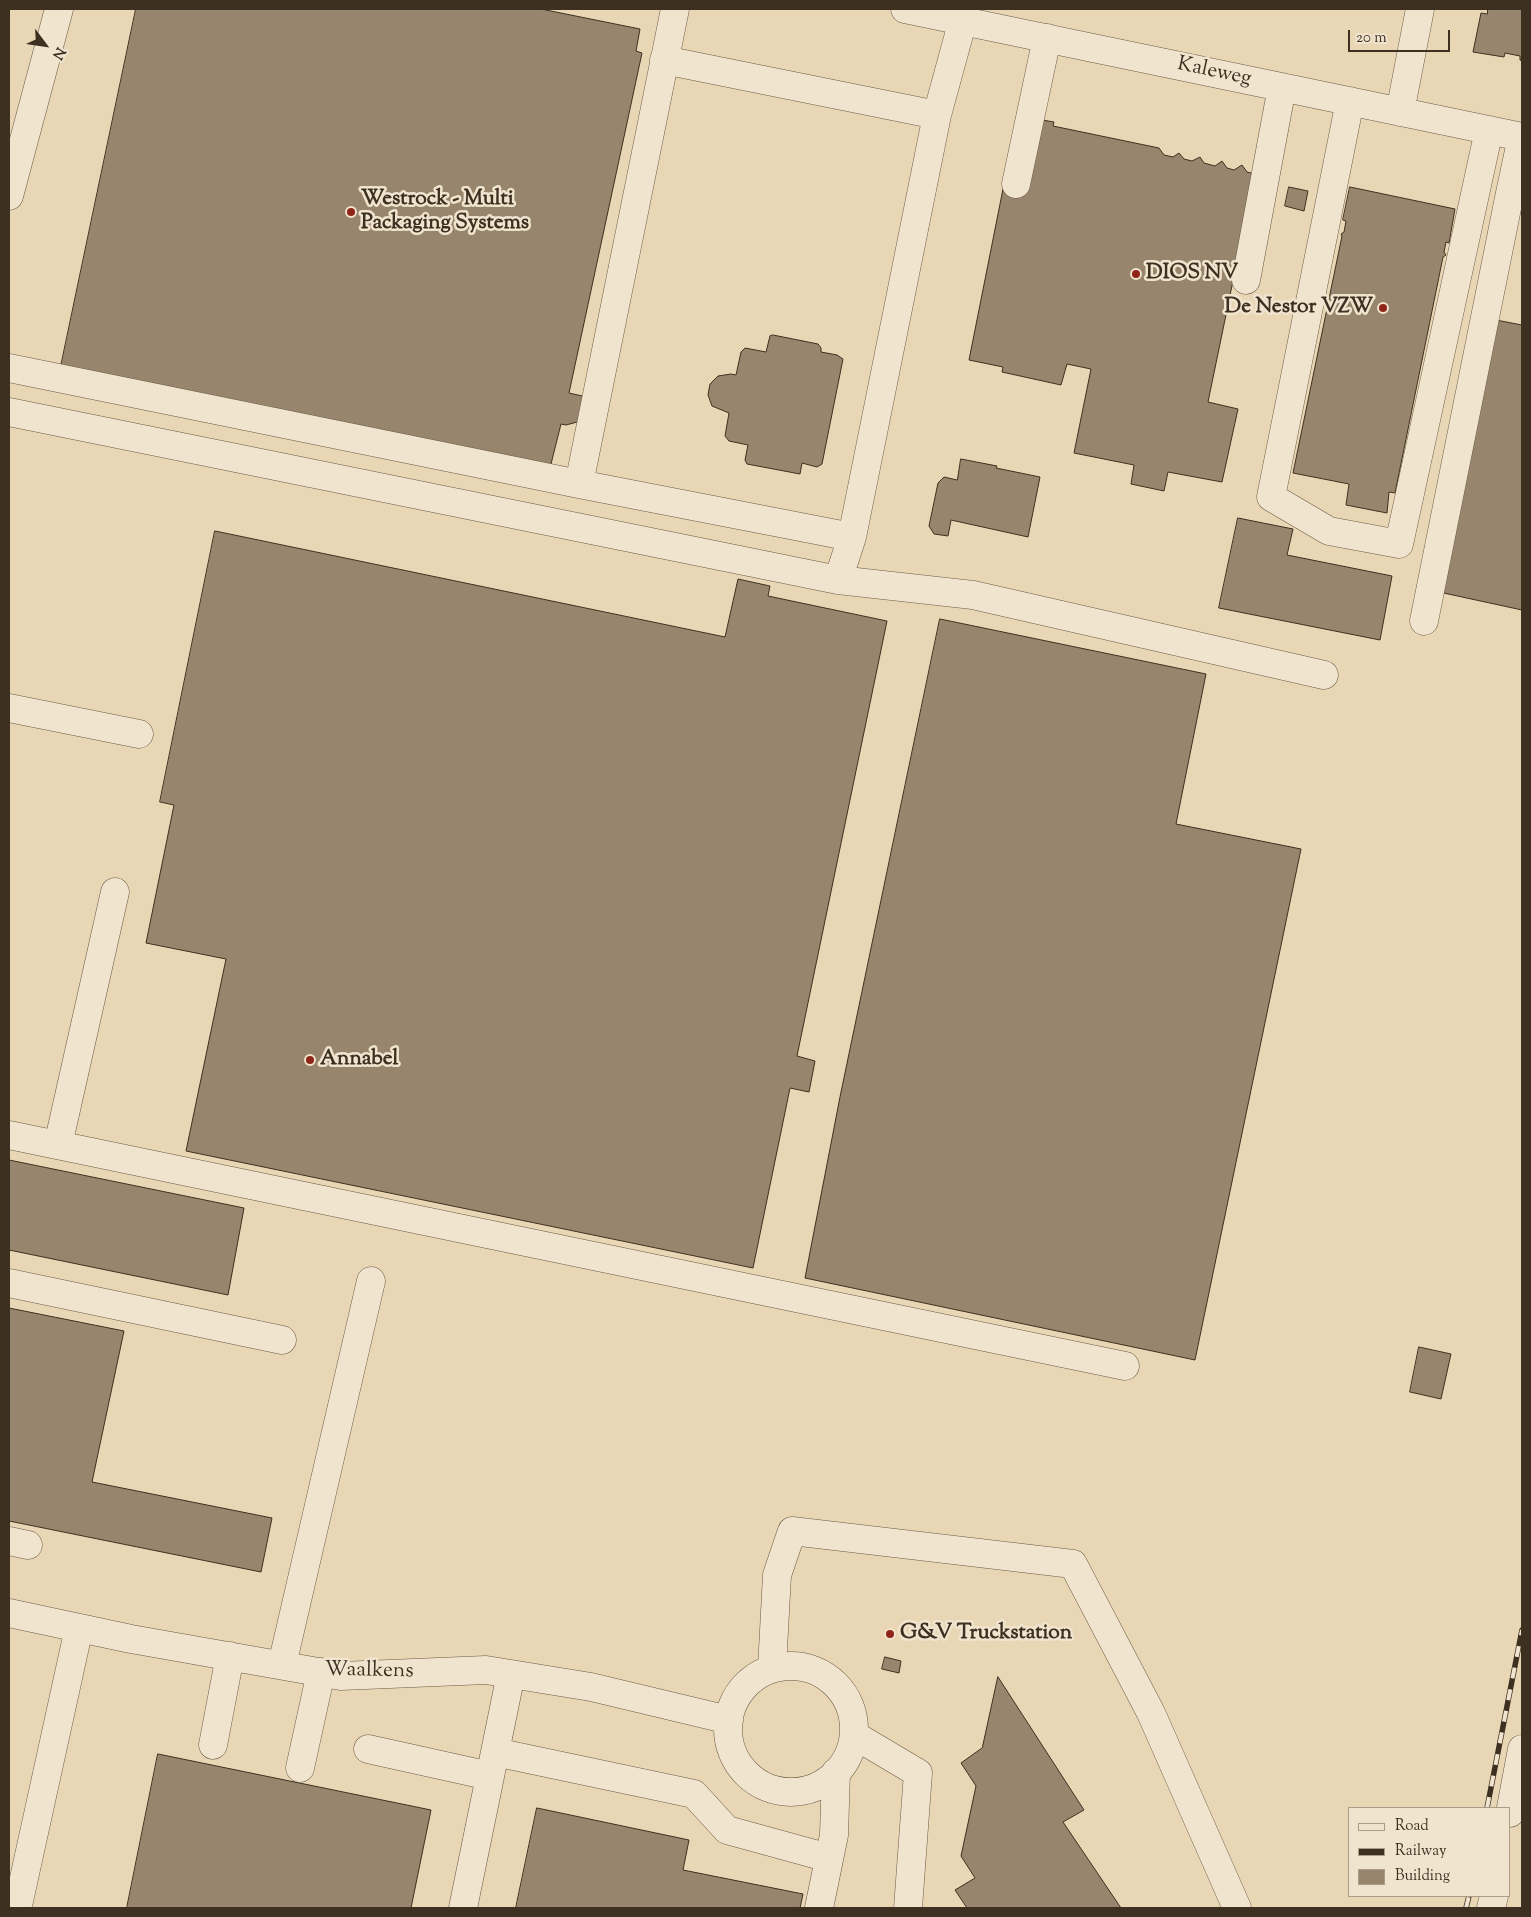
<!DOCTYPE html>
<style>
body{margin:0}
#map{position:relative;width:1531px;height:1917px;overflow:hidden;background:#e9d6b5;font-family:"Sorts Mill Goudy",serif}
canvas{display:block}
.frame{position:absolute;inset:0;border:10px solid #3e3020;pointer-events:none}
.legend{position:absolute;left:1348px;top:1807px;width:162px;height:90px;box-sizing:border-box;background:#f1e4cf;border:1px solid #a99c89;margin:0;padding:6px 9px;list-style:none;font-size:15px;color:#3e3020}
.legend li{display:flex;align-items:center;gap:10px;height:25px}
.legend b{width:25px;border:1px solid #a99c89}
.north{position:absolute;left:20px;top:20px;width:50px;height:50px;-webkit-text-stroke:4px #f1e4cf;paint-order:stroke;rotate:121deg;font-size:14px;font-weight:700;line-height:20px;text-align:center;color:#3e3020}
.north::after{content:'';display:block;margin:auto;width:18px;height:22px;background:#3e3020;clip-path:polygon(50% 0,100% 100%,50% 72%,0 100%)}
.scale{position:absolute;left:1348px;top:30px;width:102px;height:22px;box-sizing:border-box;border:2px solid #3e3020;border-top:0;padding-left:6px;font-size:15px;line-height:18px;white-space:nowrap;color:#3e3020;-webkit-text-stroke:4px #f1e4cf;paint-order:stroke}
</style>
<div id="map">
<canvas width="1531" height="1917"></canvas>
<div class="frame"></div>
<ul class="legend">
<li><b style="height:6px;background:#f1e4cf"></b>Road</li>
<li><b style="height:6px;background:#3e3020"></b>Railway</li>
<li><b style="height:14px;background:#97866d"></b>Building</li>
</ul>
<div class="north">N</div>
<div class="scale">20 m</div>
</div>
<script>
const context = document.querySelector('canvas').getContext('2d');
context.lineJoin = 'round';
function fill(path, color) {
  context.fillStyle = color;
  context.fill(path, 'evenodd');
}
function stroke(path, color, width, dash) {
  context.strokeStyle = color;
  context.lineWidth = width;
  context.lineCap = dash ? 'butt' : 'round';
  context.setLineDash(dash || []);
  context.stroke(path);
}
function write(font, color, halo, rows, align = 'center') {
  context.font = font + ' "Sorts Mill Goudy",serif';
  context.lineWidth = 5;
  context.setLineDash([]);
  context.textBaseline = 'middle';
  context.strokeStyle = halo;
  context.fillStyle = color;
  for (const [text, x, y, turn = 0] of rows) {
    context.save();
    context.translate(x, y);
    context.rotate((+turn || 0) * Math.PI / 180);
    context.textAlign = isNaN(turn) ? turn : align;
    if (halo) context.strokeText(text, 0, 0);
    context.fillText(text, 0, 0);
    context.restore();
  }
}
const building = new Path2D(`
 M136,9h405l99,20 -4,22 6,2 -73,340 22,5 -10,23 -15,4 -5,-1 -11,44 -490,-97z
 M1488,9h34v52l-2,-1v-4l-15,-3 -1,4 -31,-5 8,-39 6,1z
 M1042,120l12,2 -1,4 106,22 5,7 9,2 6,-4 5,6 8,2 8,-4 4,6 11,3 7,-5 5,7 7,2 8,-5 5,7 8,2 -47,228 30,7 -16,73 -54,-10 -4,19 -33,-7 3,-19 -60,-12 17,-84 -24,-5 -6,21 -59,-13 1,-5 -34,-7 34,-171 23,4z
 M1289,187l19,4 -4,20 -19,-5z
 M1350,187l105,22 -6,34 -3,-1 -2,10 2,3 -3,2 -48,236 -6,-1 -2,21 -41,-8 3,-21 -56,-11 49,-237 -1,-2 3,-2 2,-11 -3,-1z
 M1496,320l26,5v285l-83,-18z
 M773,335l45,9 3,4v4l16,3 6,4 -21,105 -5,3 -15,-4 -2,11 -53,-10 -2,-4 3,-15 -19,-4 -4,-5 4,-23 -17,-7 -4,-11 2,-11 8,-8 13,-2 5,1 5,-23 4,-4 21,4 4,-16z
 M961,459l36,7 -1,2 44,9 -12,60 -77,-17 -3,16 -14,-2 -5,-8 9,-43 6,-6 13,3z
 M1238,518l55,11 -6,26 105,21 -12,64 -161,-32z
 M215,531l510,106 13,-58 32,7 -2,10 119,25 -90,435 18,5 -6,31 -19,-4 -37,180 -567,-117 40,-192 -80,-16 28,-138 -14,-3z
 M940,619l266,55 -30,150 125,25 -106,511 -390,-82 35,-181z
 M9,1160l235,48 -16,87 -219,-45z
 M9,1308l115,23 -32,151 180,36 -11,54 -252,-51z
 M1419,1347l32,7 -10,45 -31,-7z
 M885,1657l16,4 -2,12 -17,-4z
 M998,1677l86,133 -21,12 58,86h-154l-12,-18 20,-12 -14,-22 15,-70 -15,-23 21,-15z
 M158,1754l273,56 -20,98h-284z
 M537,1808l152,32 -6,30 120,24 -3,14h-284z`);
const minor = new Path2D(`
 M905,9l617,128
 M664,60l273,55 26,-95
 M1350,101l-79,396 58,34 70,13 90,-414
 M1400,112l20,-103
 M1522,137l-12,56 12,3
 M1016,184l31,-146
 M9,196l50,-187
 M1246,280l36,-193
 M9,368l570,116 273,53
 M9,412l829,168 14,-43 85,-422
 M579,484l96,-475
 M838,580l135,15 351,80
 M1424,621l86,-428
 M9,708l130,26
 M9,1135l1116,231
 M58,1145l57,-253
 M9,1283l273,57
 M9,1541l19,4
 M9,1613l122,26 210,37 145,-6 105,17 138,33
 M282,1665l89,-384
 M728 1729a63 63 0 1 1 126 0a63 63 0 1 1-126 0Z
 M772,1668l5,-93 15,-44 281,33 78,149 86,195
 M854,1735l64,38 -10,135
 M213,1745l17,-89
 M368,1749l122,27
 M495,1752l199,42 33,36 102,28
 M300,1768l21,-96
 M1510,1813l12,-64
 M9,1899l10,2 60,-273
 M463,1908l48,-234
 M819,1908l15,-73 2,-63
 M1491,1908l3,-12`);
const rail = new Path2D(`
 M1487,1808l35,-178
 M1466,1908l3,-12`);
const markers = [
 [351,212,5,"#8f2418"],
 [1136,274,5,"#8f2418"],
 [1383,308,5,"#8f2418"],
 [310,1060,5,"#8f2418"],
 [890,1634,5,"#8f2418"]
];
const streetNames = [
 ["Kaleweg",1214,73,12],
 ["Waalkens",369,1672,1]
];
const poiNames = [
 ["Westrock - Multi",361,200],
 ["Packaging Systems",361,224],
 ["DIOS NV",1146,274],
 ["De Nestor VZW",1373,308,"right"],
 ["Annabel",320,1060],
 ["G&V Truckstation",900,1634]
];
fill(building, '#97866d');
stroke(building, '#3e3020', 1);
stroke(minor, '#695a45', 29);
stroke(minor, '#f1e4cf', 28);
stroke(rail, '#3e3020', 5.5);
stroke(rail, '#f1e4cf', 4, [11]);
for (const [x, y, r, color] of markers) {
  const dot = new Path2D();
  dot.arc(x, y, r, 0, 2 * Math.PI);
  context.fillStyle = color;
  context.fill(dot);
  stroke(dot, '#f1e4cf', 2);
}
write('21px', '#3e3020', '#f1e4cf', streetNames);
write('bold 21px', '#3e3020', '#f1e4cf', poiNames, 'left');
</script>
